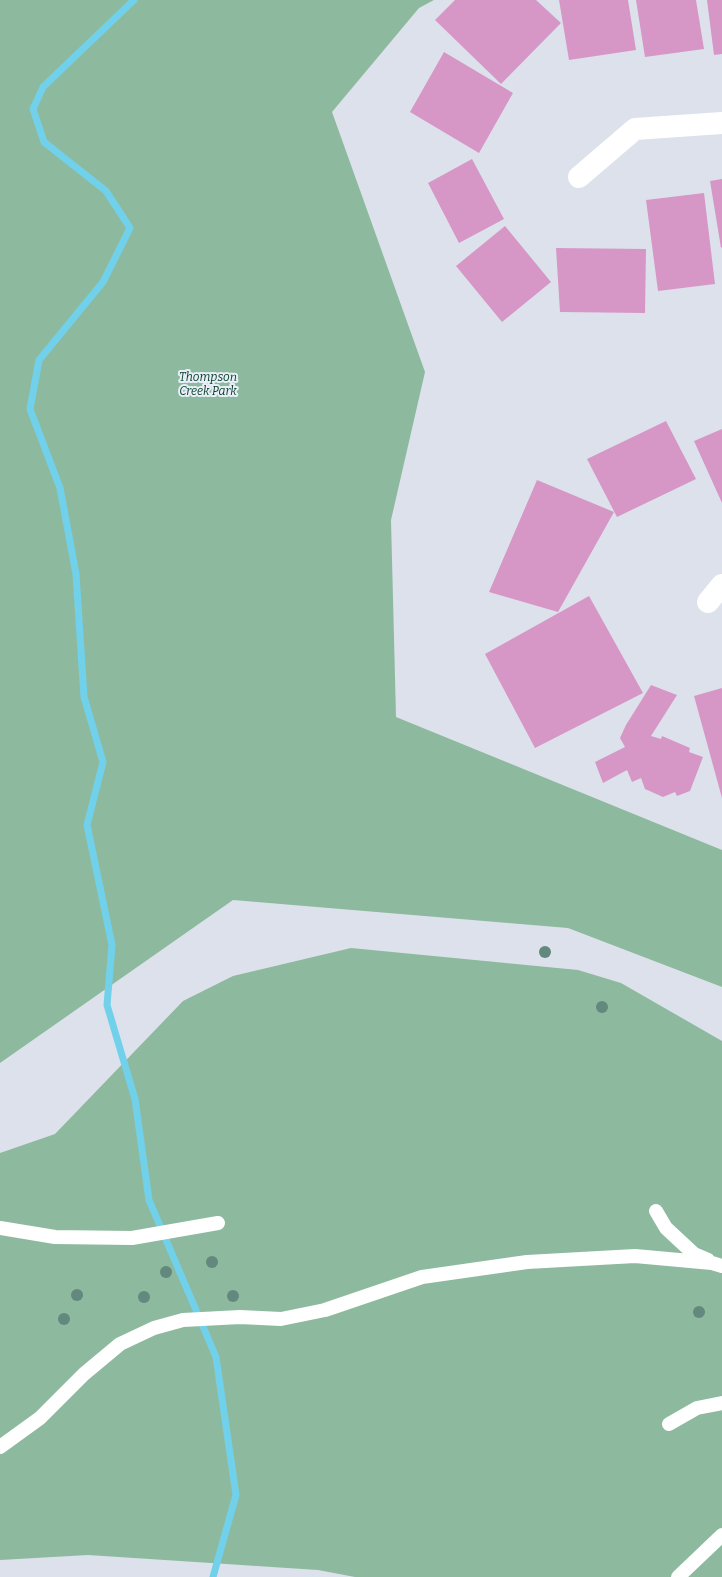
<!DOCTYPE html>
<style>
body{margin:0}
canvas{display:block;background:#dce1eb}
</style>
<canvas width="722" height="1577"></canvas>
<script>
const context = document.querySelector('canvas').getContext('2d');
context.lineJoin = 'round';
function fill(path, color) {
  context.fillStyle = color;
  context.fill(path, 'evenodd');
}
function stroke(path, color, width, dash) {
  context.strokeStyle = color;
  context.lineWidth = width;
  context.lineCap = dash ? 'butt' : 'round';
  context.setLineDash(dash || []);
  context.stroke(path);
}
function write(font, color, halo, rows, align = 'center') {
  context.font = font + ' Bitter,serif';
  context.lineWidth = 4;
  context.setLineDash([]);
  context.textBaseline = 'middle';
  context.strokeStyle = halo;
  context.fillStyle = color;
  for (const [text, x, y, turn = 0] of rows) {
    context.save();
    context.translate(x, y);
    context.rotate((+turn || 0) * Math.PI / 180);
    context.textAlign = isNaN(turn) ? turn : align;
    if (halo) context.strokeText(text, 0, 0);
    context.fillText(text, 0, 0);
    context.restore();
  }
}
const green = new Path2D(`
 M0,0h434l-15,8 -87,104 93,260 -34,148 5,197 326,133v137l-154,-59 -335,-28 -233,163z
 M351,948l227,22 43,13 101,58v536h-367l-37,-7 -230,-15 -88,5v-407l55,-19 128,-133 50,-25z`);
const stream = new Path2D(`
 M134,0l-91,87 -10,22 11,33 62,49 24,37 -27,54 -64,78 -9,49 30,79 16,86 8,123 19,65 -16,63 25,120 -5,60 28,94 14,101 67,157 20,138 -23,82`);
const building = new Path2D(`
 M455,0h81l25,23 -60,61 -66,-64z
 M559,0h69l8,50 -67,10z
 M636,0h60l8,49 -59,8z
 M707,0h15v54l-8,1z
 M444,52l69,41 -34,60 -69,-41z
 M472,159l32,60 -45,24 -31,-60z
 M722,179v68l-1,1 -11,-67z
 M704,193l11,91 -57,7 -12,-91z
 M505,226l46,56 -49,40 -46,-56z
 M556,248l90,1 -1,64 -85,-1z
 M666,421l30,58 -79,38 -30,-58z
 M722,429v74l-28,-62z
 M537,480l77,32 -56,100 -69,-20z
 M589,596l54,97 -108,55 -50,-94z
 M651,685l26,10 -26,41 10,3 1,-3 28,12 -1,4 14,5 -13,34 -13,5 -2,-4 -12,5 -18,-8 -4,-11 -9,4 -5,-12 -24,13 -8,-21 30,-15 -5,-9 6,-13z
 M722,688v110l-28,-102z`);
const service = new Path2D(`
 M656,1211l10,17 28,26 14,6
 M0,1228l55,9 77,1 86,-15
 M669,1424l28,-16 25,-5
 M0,1447l40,-29 44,-44 36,-30 34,-16 29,-8 57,-3 41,2 44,-9 97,-33 105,-15 108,-6 77,7 10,3
 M678,1577l44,-42`);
const minor = new Path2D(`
 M579,177l56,-48 87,-6
 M708,602l14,-17`);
const trees = [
 [545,952],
 [602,1007],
 [212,1262],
 [166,1272],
 [77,1295],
 [233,1296],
 [144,1297],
 [699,1312],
 [64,1319]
];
const parkNames = [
 ["Thompson",208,378],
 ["Creek Park",208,392]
];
fill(green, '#8dba9e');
stroke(stream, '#71d1eb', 7);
fill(building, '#d797c6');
stroke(service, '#fff', 14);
stroke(minor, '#fff', 22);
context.fillStyle = '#63887d';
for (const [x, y] of trees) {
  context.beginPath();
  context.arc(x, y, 6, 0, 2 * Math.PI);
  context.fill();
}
write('italic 12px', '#003f23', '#e9eef8', parkNames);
</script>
